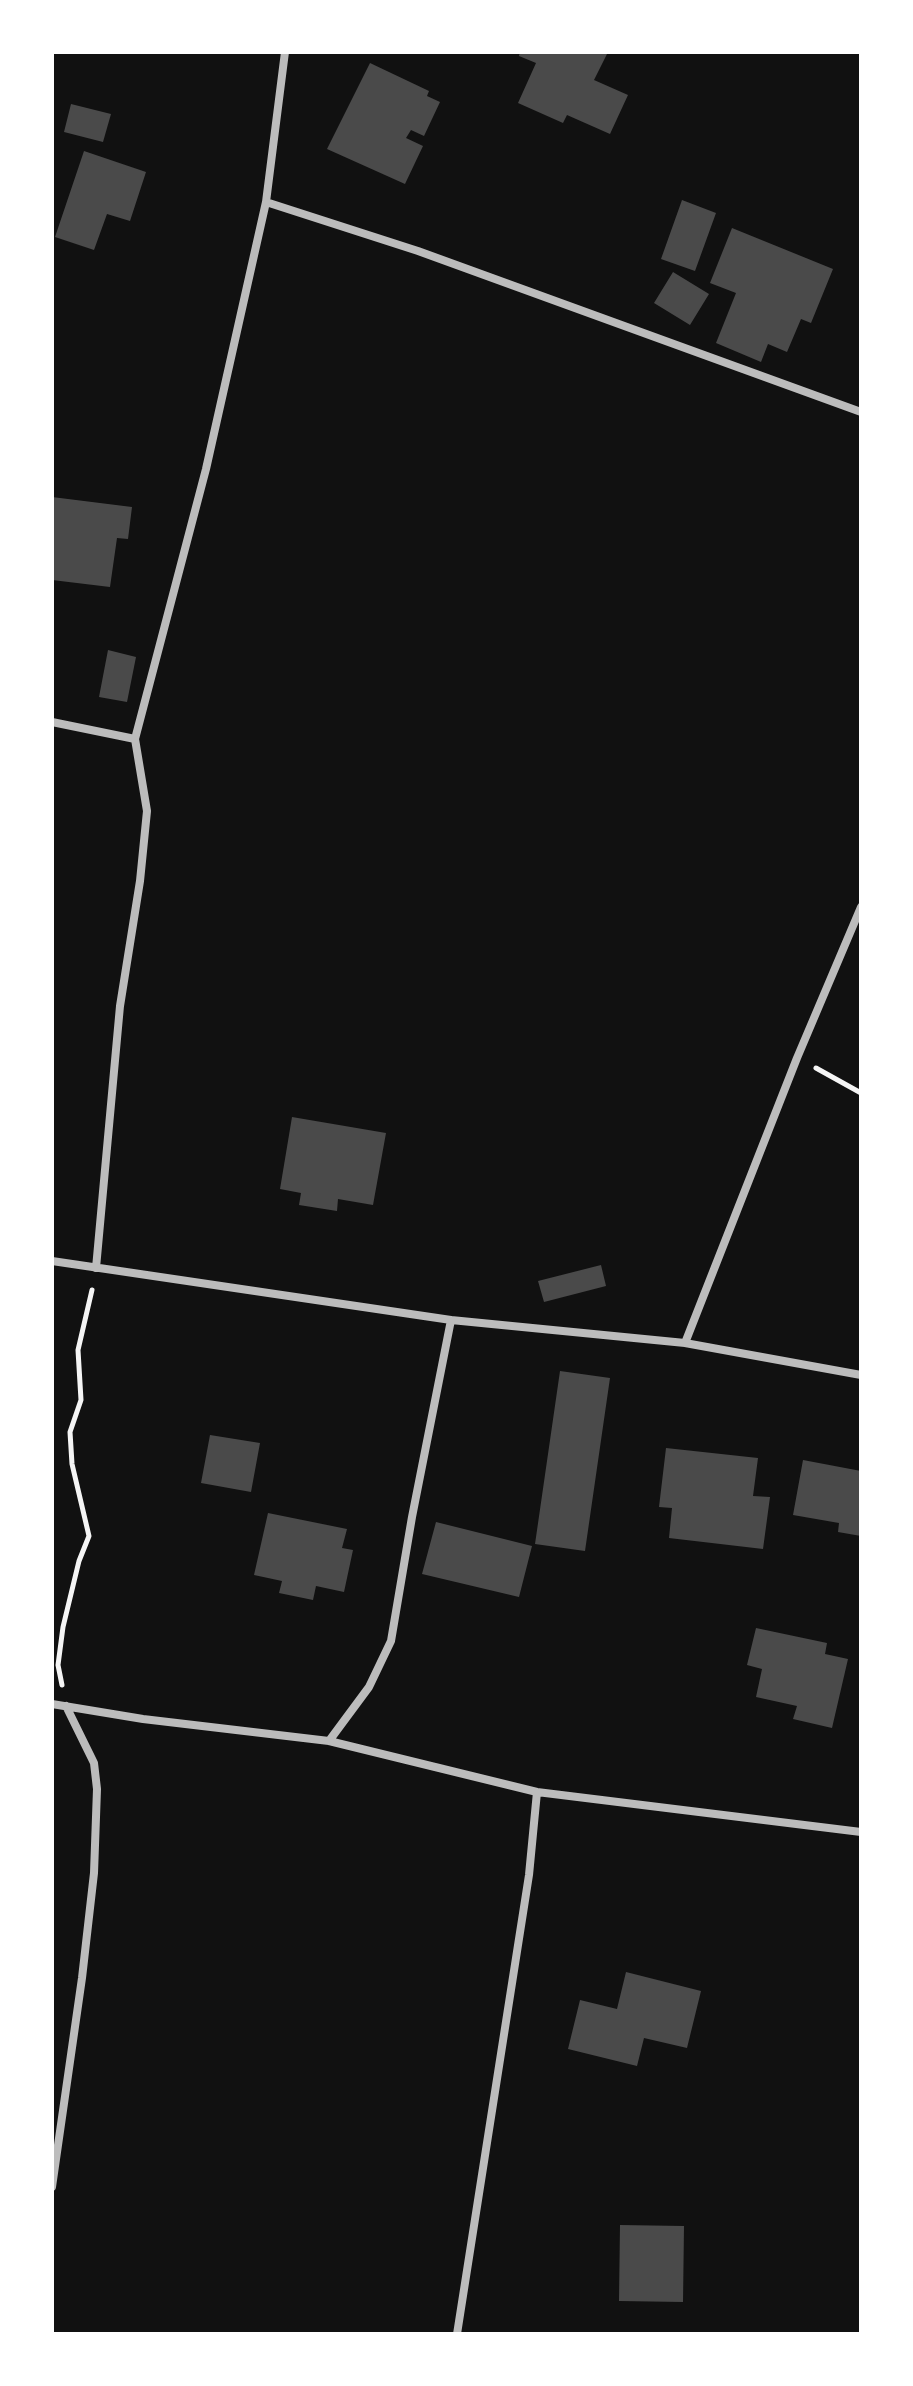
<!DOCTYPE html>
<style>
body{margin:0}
#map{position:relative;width:913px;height:2386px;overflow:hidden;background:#111;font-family:Manrope,sans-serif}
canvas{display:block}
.frame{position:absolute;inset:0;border:54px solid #fff;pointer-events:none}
</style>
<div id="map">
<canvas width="913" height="2386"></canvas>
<div class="frame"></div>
</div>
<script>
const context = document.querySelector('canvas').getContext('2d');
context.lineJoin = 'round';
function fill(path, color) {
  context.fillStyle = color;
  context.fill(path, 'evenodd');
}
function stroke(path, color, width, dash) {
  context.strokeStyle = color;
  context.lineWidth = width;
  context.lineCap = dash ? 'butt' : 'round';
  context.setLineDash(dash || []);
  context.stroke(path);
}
const building = new Path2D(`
 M520,52h88l-14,28 34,15 -18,39 -43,-19 -4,8 -45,-20 18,-40 -17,-7z
 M370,63l59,28 -2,5 13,6 -16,34 -13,-6 -5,8 17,8 -18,38 -78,-35z
 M71,104l40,10 -8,28 -39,-10z
 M84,151l62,21 -16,49 -23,-7 -13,36 -39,-13z
 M682,200l34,13 -21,58 -34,-12z
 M732,228l101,41 -22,54 -10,-4 -14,33 -19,-8 -7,18 -45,-19 20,-50 -26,-10z
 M673,272l36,22 -19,31 -36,-22z
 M52,497l80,10 -4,32 -11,-1 -7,49 -58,-7z
 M108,650l28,7 -9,45 -28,-5z
 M292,1117l94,16 -13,72 -35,-6 -1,12 -38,-6 2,-12 -21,-4z
 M601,1265l5,21 -62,16 -6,-21z
 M560,1371l50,7 -25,173 -50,-7z
 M210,1435l50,8 -9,49 -50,-9z
 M666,1448l92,10 -5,38 17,1 -7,52 -94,-11 3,-30 -13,-1z
 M803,1460l58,11v65l-23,-4 1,-9 -46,-8z
 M268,1513l79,16 -5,19 11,2 -9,42 -28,-6 -3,14 -34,-7 3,-12 -28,-6z
 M436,1522l96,24 -13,51 -97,-23z
 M756,1628l71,15 -2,11 23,5 -16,69 -39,-9 4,-13 -41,-9 6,-28 -15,-4z
 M626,1972l75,19 -14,57 -43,-10 -7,28 -69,-17 12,-49 37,9z
 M620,2225l64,1 -1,76 -64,-1z`);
const path = new Path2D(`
 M816,1068l45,25
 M62,1685l-4,-20 5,-38 16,-66 10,-25 -17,-72 -2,-32 11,-32 -3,-50 14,-60`);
const minor = new Path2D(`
 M266,202l152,49 443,161
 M52,722l83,17
 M52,1261l399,59 234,23 176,32
 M96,1268l24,-262 20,-125 7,-70 -12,-72 71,-270 60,-267 19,-150
 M685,1343l112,-285 64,-151
 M52,1704l91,15 186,22 208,51 324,40
 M329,1741l40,-54 22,-46 21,-124 39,-197
 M52,2187l30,-209 12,-105 3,-84 -3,-26 -28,-57
 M457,2334l72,-459 8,-83`);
fill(building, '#4a4a4a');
stroke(path, '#f5f5f5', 5);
stroke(minor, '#bcbcbc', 8);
</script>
